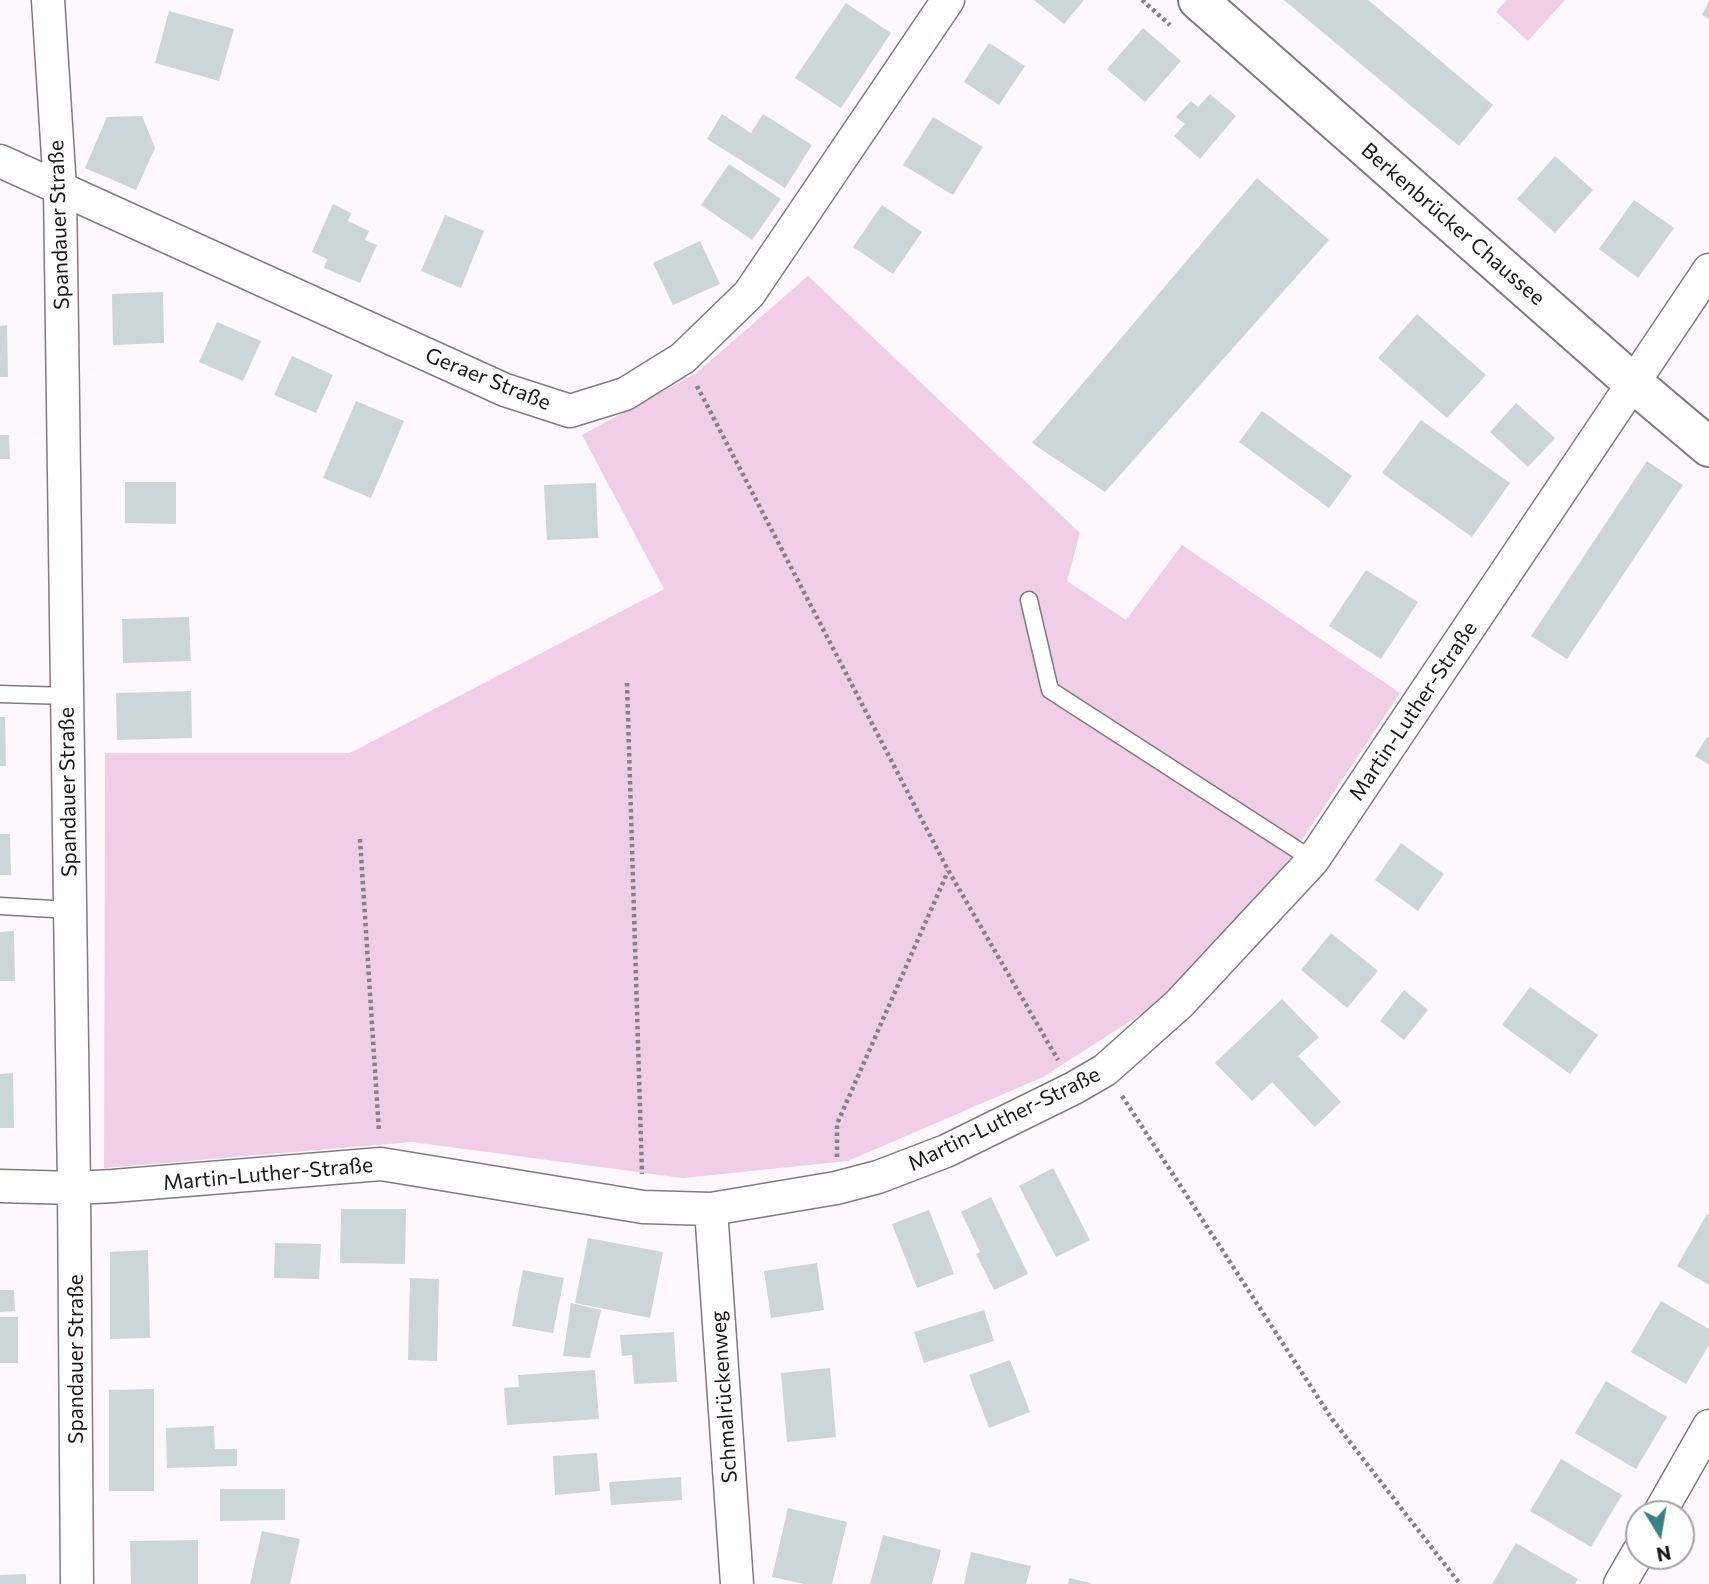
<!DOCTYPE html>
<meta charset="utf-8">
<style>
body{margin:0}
#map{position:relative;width:1709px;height:1584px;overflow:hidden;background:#fef7fc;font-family:Commissioner,sans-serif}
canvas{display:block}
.north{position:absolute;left:1625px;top:1500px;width:70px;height:70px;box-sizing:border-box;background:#fff;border:2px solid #a3a2a3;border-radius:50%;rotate:169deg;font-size:19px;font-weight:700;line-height:28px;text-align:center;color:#1a1719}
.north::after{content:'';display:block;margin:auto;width:24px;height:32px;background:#398089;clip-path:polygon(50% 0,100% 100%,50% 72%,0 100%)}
</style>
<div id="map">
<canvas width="1709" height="1584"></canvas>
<div class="north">N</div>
</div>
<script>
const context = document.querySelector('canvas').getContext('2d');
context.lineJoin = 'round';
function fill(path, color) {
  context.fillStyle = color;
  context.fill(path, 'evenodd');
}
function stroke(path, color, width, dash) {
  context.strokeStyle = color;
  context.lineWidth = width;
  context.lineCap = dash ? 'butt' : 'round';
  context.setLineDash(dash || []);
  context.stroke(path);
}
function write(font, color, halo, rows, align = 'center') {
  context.font = font + ' Commissioner,sans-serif';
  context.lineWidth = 5;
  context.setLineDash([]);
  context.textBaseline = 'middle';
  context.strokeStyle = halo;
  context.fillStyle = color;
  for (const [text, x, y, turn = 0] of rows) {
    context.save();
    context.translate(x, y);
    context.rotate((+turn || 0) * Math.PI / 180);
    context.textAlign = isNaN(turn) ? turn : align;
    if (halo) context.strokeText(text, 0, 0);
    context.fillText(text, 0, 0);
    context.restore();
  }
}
const green = new Path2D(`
 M1507,0h58l-37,41 -32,-29z
 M808,276l272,257 -13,48 59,39 56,-75 218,148 -119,178 -110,124 -128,82 -195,84 -165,17 -271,-36 -308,26 1,-415h245l314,-164 -82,-154 113,-61z`);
const building = new Path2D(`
 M1034,0h50l-20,24z
 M1284,0h84l125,105 -34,41z
 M1709,1v18l-7,-4z
 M846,3l45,30 -50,75 -46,-30z
 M169,11l65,18 -15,52 -64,-18z
 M1143,28l38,33 -36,41 -38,-33z
 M989,43l36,23 -26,39 -35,-23z
 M1210,94l26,22 -36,43 -26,-23 11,-12 -9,-7 15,-16 7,6z
 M722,114l29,19 12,-19 49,31 -27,43 -78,-49z
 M142,116l13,32 -19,42 -51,-22 22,-51z
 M933,117l50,30 -30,48 -50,-30z
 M1555,156l38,34 -38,43 -38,-34z
 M729,164l52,35 -29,41 -51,-35z
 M1257,178l72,62 -224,252 -73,-49z
 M1634,200l40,28 -36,50 -39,-29z
 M333,204l18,9 -3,8 21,10 -4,9 12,5 -17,38 -36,-15 3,-9 -15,-7z
 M882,205l40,27 -29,42 -40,-27z
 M445,215l39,16 -23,57 -40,-17z
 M700,241l20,43 -47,21 -20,-42z
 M163,292l1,51 -51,2 -1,-51z
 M1417,314l69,61 -39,43 -69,-60z
 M217,322l44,19 -18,40 -44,-19z
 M7,325l1,52h-8v-51z
 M292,356l41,19 -17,38 -42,-18z
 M356,401l48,20 -33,77 -48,-20z
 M1516,403l39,35 -27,29 -38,-35z
 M1262,411l90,65 -23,32 -90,-66z
 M1421,420l89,63 -38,54 -90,-64z
 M0,435h9l1,24h-10z
 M1647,461l36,24 -116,174 -36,-23z
 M125,482h51v42l-51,-1z
 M596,483l2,55 -51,2 -3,-55z
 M1366,570l52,32 -37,57 -52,-33z
 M189,617l2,44 -68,2 -1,-44z
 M191,691l1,47 -75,2 -1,-47z
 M0,717h5l1,49h-6z
 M1707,737l2,1v27l-14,-9z
 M0,834h10l1,41h-11z
 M1401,843l43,31 -26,37 -43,-31z
 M14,931l1,50h-15v-49z
 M1331,933l47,38 -31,37 -46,-38z
 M1530,987l68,48 -28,39 -68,-49z
 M1404,990l24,20 -24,30 -24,-19z
 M1282,999l37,38 -21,19 43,46 -26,25 -43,-45 -20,19 -37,-38z
 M13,1073l1,55h-14v-54z
 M1053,1168l37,72 -34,17 -37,-71z
 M991,1197l37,77 -34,16 -18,-36 4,-2 -19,-40z
 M341,1209h65l-1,55 -65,-1z
 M929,1210l25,64 -37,14 -25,-64z
 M1707,1214l2,1v70l-32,-19z
 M588,1238l75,14 -13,66 -75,-15z
 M275,1243l46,1 -2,35 -45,-1z
 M148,1250l2,88 -40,1v-87z
 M817,1263l7,47 -53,8 -7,-47z
 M523,1270l41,8 -11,55 -41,-7z
 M410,1278l29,1 -2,82 -29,-1z
 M0,1290h14l1,21 -15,1z
 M1661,1301l48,28v16l-23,39 -55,-32z
 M571,1303l30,7 -11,48 -27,-2z
 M984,1310l10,31 -70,22 -10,-31z
 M0,1317h18v46h-18z
 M674,1332l3,50 -43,2 -2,-29 -10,1 -2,-21z
 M1010,1360l20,52 -41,16 -20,-53z
 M830,1368l6,69 -49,5 -6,-69z
 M595,1370l4,49 -92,6 -3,-37 15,-1 -1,-12z
 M1606,1381l61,36 -31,52 -61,-36z
 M154,1389v102h-45v-101z
 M214,1426l1,23h22v17l-70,2 -1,-40z
 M597,1453l3,38 -45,4 -2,-39z
 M1561,1459l61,36 -31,52 -61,-36z
 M681,1477l1,23 -71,5 -2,-23z
 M220,1489h65v31l-65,1z
 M788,1508l59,14 -15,62h-28l-32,-7z
 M262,1531l38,8 -10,45h-40z
 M883,1535l58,15 -9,34h-62z
 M198,1540v44h-67l-1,-43z
 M1516,1543l62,36 -3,5h-83z
 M971,1552l60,14 -5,18h-62z
 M26,1574v10h-26v-9z
 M1069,1578l22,5 -1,1h-22z`);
const path = new Path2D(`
 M1142,0l28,25
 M697,386l251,484 110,190
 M627,683l15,491
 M360,839l19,293
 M1122,1096l210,323 128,165
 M837,1157v-33l111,-253`);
const lane = new Path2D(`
 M1029,600l21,90 263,170
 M0,694l67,2
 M0,906l70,4`);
const street = new Path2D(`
 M48,0l12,188 14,1000 3,396
 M0,161l505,229 65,21 55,-17 58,-36 66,-64 199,-294
 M0,1186l74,2 39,-2 268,-22 262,43 68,2 125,-21 42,-11 68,-26 128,-63 31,-18 74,-66 134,-144 396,-590
 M711,1209l26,375
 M1659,1514l50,-88
 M1620,1584l19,-33`);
const secondary = new Path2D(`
 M1198,0l434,382 77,65`);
const streetNames = [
 ["Berkenbrücker Chaussee",1453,224,41],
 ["Spandauer Straße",59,225,-92],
 ["Geraer Straße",488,379,22],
 ["Martin-Luther-Straße",1413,711,-56],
 ["Spandauer Straße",68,792,-91],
 ["Martin-Luther-Straße",1004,1119,-26],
 ["Martin-Luther-Straße",268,1174,-5],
 ["Spandauer Straße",76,1359,-90],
 ["Schmalrückenweg",724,1397,-94]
];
fill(green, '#f1cee8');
fill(building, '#cbd6d8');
stroke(lane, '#827a80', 19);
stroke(street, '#827a80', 35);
stroke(secondary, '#827a80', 42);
stroke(path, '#868185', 4.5, [3.5, 3.5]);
stroke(lane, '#fff', 16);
stroke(street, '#fff', 32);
stroke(secondary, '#fff', 38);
write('21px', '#1a1719', '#fff', streetNames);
</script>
